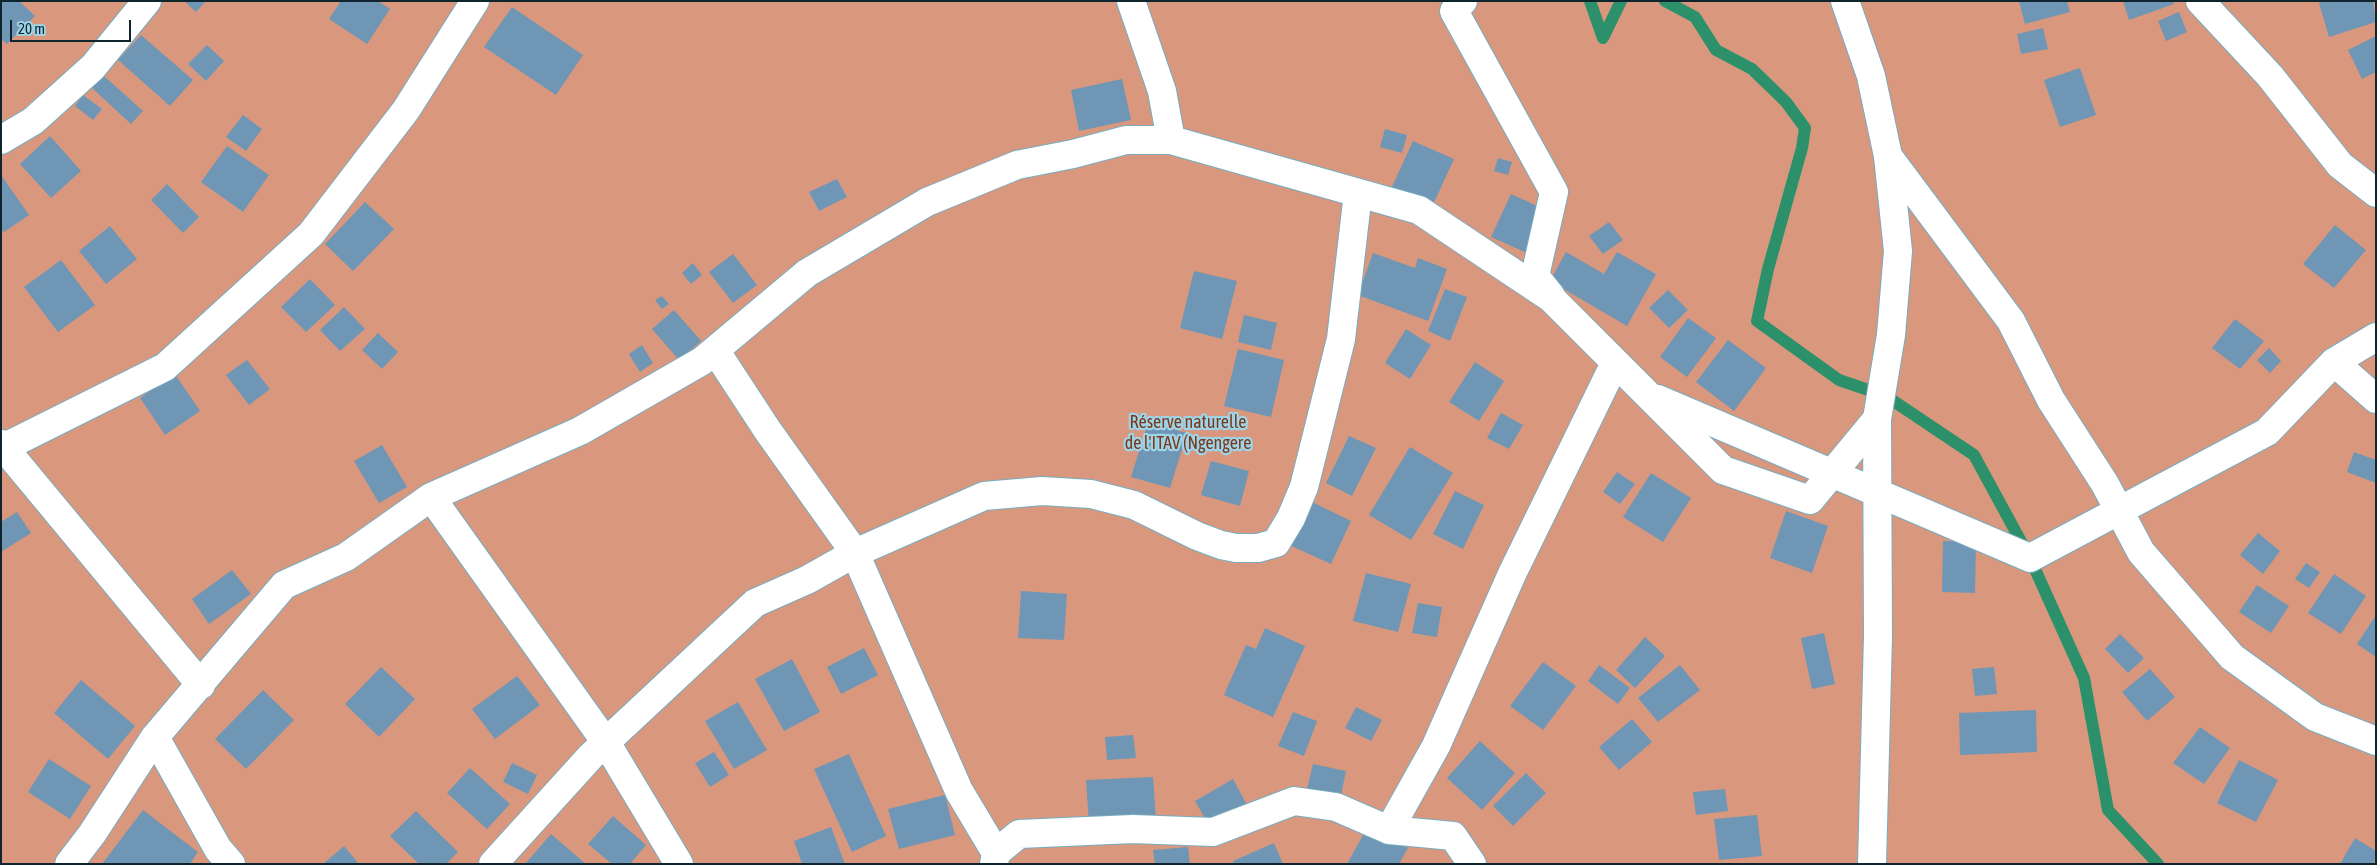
<!DOCTYPE html>
<meta charset="utf-8">
<style>
body{margin:0}
#map{position:relative;width:2377px;height:865px;overflow:hidden;background:#9ed4e8;font-family:"Asap Condensed",sans-serif}
canvas{display:block}
.frame{position:absolute;inset:0;border:2px solid #0f252d;pointer-events:none}
.scale{position:absolute;left:10px;top:20px;width:121px;height:22px;box-sizing:border-box;border:2px solid #0f252d;border-top:0;padding-left:6px;font-size:15px;line-height:18px;white-space:nowrap;color:#0f252d;-webkit-text-stroke:4px #9ed4e8;paint-order:stroke}
</style>
<div id="map">
<canvas width="2377" height="865"></canvas>
<div class="frame"></div>
<div class="scale">20 m</div>
</div>
<script>
const context = document.querySelector('canvas').getContext('2d');
context.lineJoin = 'round';
function fill(path, color) {
  context.fillStyle = color;
  context.fill(path, 'evenodd');
}
function stroke(path, color, width, dash) {
  context.strokeStyle = color;
  context.lineWidth = width;
  context.lineCap = dash ? 'butt' : 'round';
  context.setLineDash(dash || []);
  context.stroke(path);
}
function write(font, color, halo, rows, align = 'center') {
  context.font = font + ' "Asap Condensed",sans-serif';
  context.lineWidth = 4.5;
  context.setLineDash([]);
  context.textBaseline = 'middle';
  context.strokeStyle = halo;
  context.fillStyle = color;
  for (const [text, x, y, turn = 0] of rows) {
    context.save();
    context.translate(x, y);
    context.rotate((+turn || 0) * Math.PI / 180);
    context.textAlign = isNaN(turn) ? turn : align;
    if (halo) context.strokeText(text, 0, 0);
    context.fillText(text, 0, 0);
    context.restore();
  }
}
const green = new Path2D(`
 M1,1h2375v863h-2375z`);
const stream = new Path2D(`
 M1590,1l13,37 18,-37
 M1665,1l30,16 21,33 36,19 34,33 19,26 -3,20 -34,121 -11,52 82,59 47,16 88,59 56,103 54,120 24,132 50,54`);
const building = new Path2D(`
 M1,1h18l16,15 -28,28 -6,-5z
 M184,1h22l-10,11z
 M341,1h37l12,8 -23,35 -38,-25z
 M2019,1h48l3,11 -45,12z
 M2123,1h50l1,3 -45,16z
 M2325,1h48l3,21 -47,15 -10,-34z
 M512,7l71,48 -27,40 -72,-48z
 M2179,12l8,20 -21,9 -8,-20z
 M2043,28l5,21 -27,5 -4,-20z
 M141,35l52,45 -23,26 -52,-46z
 M2376,36v36l-14,7 -14,-29z
 M207,45l17,16 -18,20 -18,-17z
 M2080,68l16,47 -36,12 -16,-47z
 M104,76l39,35 -12,13 -39,-36z
 M1122,79l9,41 -52,11 -8,-41z
 M83,95l19,14 -9,11 -18,-14z
 M243,115l19,14 -16,22 -20,-14z
 M1385,129l22,6 -5,18 -22,-6z
 M50,136l31,35 -30,27 -31,-34z
 M1413,141l41,18 -22,48 -41,-18z
 M227,146l42,29 -26,37 -42,-30z
 M1498,158l14,4 -4,13 -14,-4z
 M1,175l28,40 -25,17 -3,-3z
 M837,179l10,18 -28,14 -10,-19z
 M167,184l32,33 -16,16 -32,-33z
 M1511,194l35,16 -19,43 -36,-16z
 M365,202l29,27 -41,42 -28,-27z
 M1609,222l14,18 -20,14 -14,-18z
 M2335,225l31,25 -32,38 -31,-24z
 M110,226l27,33 -31,25 -27,-33z
 M1566,252l38,22 13,-22 39,22 -29,52 -77,-45z
 M1373,253l42,15 3,-10 29,11 -19,52 -70,-26z
 M733,254l24,31 -24,18 -24,-31z
 M61,260l34,45 -37,27 -34,-45z
 M693,263l9,12 -11,9 -9,-11z
 M1194,271l43,10 -15,58 -42,-11z
 M310,279l25,26 -29,27 -25,-25z
 M1445,289l22,8 -17,44 -22,-10z
 M1668,290l20,20 -19,18 -20,-20z
 M662,296l7,8 -7,5 -7,-9z
 M344,307l21,22 -25,22 -20,-21z
 M674,310l27,31 -22,19 -27,-31z
 M1244,315l33,8 -6,27 -33,-8z
 M1688,318l28,20 -29,39 -27,-20z
 M2235,319l29,22 -24,28 -28,-21z
 M1406,329l25,16 -21,34 -25,-16z
 M378,333l20,19 -16,17 -20,-19z
 M1728,340l38,28 -32,43 -38,-29z
 M642,345l11,18 -13,9 -11,-18z
 M2269,348l12,13 -11,12 -13,-13z
 M1238,349l46,11 -13,57 -47,-11z
 M247,360l23,29 -21,16 -23,-30z
 M1475,362l29,19 -25,40 -30,-19z
 M175,374l25,37 -35,24 -25,-37z
 M1501,413l22,12 -14,24 -22,-11z
 M1148,422l39,11 -17,55 -39,-11z
 M1349,436l27,12 -24,48 -26,-13z
 M382,445l25,42 -28,16 -25,-42z
 M1410,447l43,26 -42,67 -42,-25z
 M2354,452l22,8v23l-29,-11z
 M1211,461l38,10 -9,35 -39,-11z
 M1617,472l18,12 -15,20 -17,-12z
 M1651,473l40,25 -28,44 -40,-25z
 M1455,491l29,14 -21,44 -30,-15z
 M1308,500l43,21 -20,43 -44,-20z
 M1786,511l42,15 -16,47 -42,-15z
 M17,512l14,21 -30,19v-30z
 M2258,533l22,18 -17,23 -23,-19z
 M1943,541l33,1 -1,51 -33,-1z
 M2306,563l14,9 -11,16 -14,-9z
 M232,570l19,24 -42,30 -17,-25z
 M1366,573l45,11 -13,48 -45,-11z
 M2334,574l32,22 -25,38 -33,-21z
 M2257,585l32,21 -18,27 -32,-21z
 M1021,591l46,3 -3,46 -46,-2z
 M1418,603l24,4 -5,30 -25,-4z
 M2376,615v42l-19,-13z
 M1265,628l40,18 -32,71 -49,-22 22,-50 10,4z
 M1824,633l11,51 -23,5 -11,-51z
 M2120,634l24,24 -16,15 -23,-24z
 M1645,637l20,19 -30,32 -19,-18z
 M864,648l14,27 -37,19 -14,-27z
 M792,659l28,53 -36,19 -29,-52z
 M1543,662l33,24 -33,44 -33,-24z
 M1599,665l31,23 -12,16 -30,-23z
 M1680,665l20,25 -42,32 -20,-24z
 M381,667l34,32 -36,38 -34,-33z
 M1994,667l3,27 -22,2 -3,-27z
 M2150,669l25,28 -28,24 -25,-29z
 M517,676l23,29 -45,34 -23,-30z
 M81,680l54,46 -27,33 -54,-46z
 M263,690l31,30 -48,49 -31,-30z
 M738,702l29,48 -33,19 -29,-48z
 M1356,707l26,13 -11,21 -26,-13z
 M2036,710l1,42 -77,3 -1,-42z
 M1293,712l24,9 -13,35 -26,-10z
 M1632,719l20,23 -33,28 -20,-23z
 M2200,727l30,21 -26,36 -31,-21z
 M1133,735l3,23 -29,2 -2,-23z
 M1480,741l35,32 -33,37 -35,-32z
 M714,752l15,23 -19,12 -15,-24z
 M849,754l37,82 -34,16 -38,-83z
 M49,759l42,27 -21,33 -42,-27z
 M2239,760l39,20 -22,42 -39,-19z
 M512,763l25,12 -9,19 -25,-12z
 M1313,764l33,7 -6,29 -34,-7z
 M470,768l40,36 -23,25 -40,-36z
 M1526,773l20,20 -33,33 -20,-20z
 M1153,777l3,43 -67,4 -3,-44z
 M1233,779l15,28 -37,22 -16,-28z
 M1725,789l3,22 -32,4 -3,-23z
 M945,795l10,40 -56,14 -11,-40z
 M143,810l55,42 -8,12h-88z
 M416,811l42,41 -12,12h-27l-29,-28z
 M1757,815l5,41 -43,4 -5,-41z
 M613,816l33,29 -16,19h-18l-24,-20z
 M1368,826l40,22 -9,16h-52z
 M831,827l14,37h-43l-8,-23z
 M551,834l35,30h-61z
 M2355,838l21,13 -2,13h-34z
 M1274,843l9,21h-49l-1,-3z
 M344,846l15,18h-36z
 M1188,847l2,17h-35l-2,-14z`);
const minor = new Path2D(`
 M1131,1l31,90 9,49
 M1463,1l-9,10 100,181 -19,84 16,20
 M2200,1l70,75 70,89 36,28
 M1,140l32,-19 60,-54 54,-66
 M1888,156l123,165 40,79 54,84 36,68 91,105 83,60 61,24
 M715,350l53,81 87,122 104,238 37,62 -2,11
 M2334,362l42,37
 M1658,399l372,159 237,-126 67,-70 42,-25
 M1,444l200,241
 M1,449l164,-82 146,-133 95,-124 69,-109
 M431,497l176,247 72,120
 M155,737l63,112 13,15
 M996,853l23,-19 114,-5 80,3 81,-31 42,6 53,23
 M69,864l23,-30 63,-97 129,-152 62,-28 85,-60 149,-66 122,-70 105,-88 120,-71 90,-37 56,-11 53,-14h45l248,70 132,88 172,172 87,30 67,-81
 M493,864l98,-108 164,-153 52,-23 48,-27 129,-57 58,-5 49,3 43,11 63,31 24,9 15,3h22l18,-5 15,-25 13,-31 37,-148 17,-146
 M1472,864l-19,-28 -64,-6 47,-84 76,-172 103,-211`);
const highway = new Path2D(`
 M1845,1l26,75 17,80 10,95 -7,84 -14,84 1,217 -6,228`);
const parkNames = [
 ["Réserve naturelle",1188,422],
 ["de l'ITAV (Ngengere",1188,443]
];
fill(green, '#d9987e');
stroke(stream, '#2c916a', 12);
fill(building, '#6f96b5');
stroke(minor, '#77acbf', 30);
stroke(highway, '#77acbf', 30);
stroke(minor, '#fff', 28);
stroke(highway, '#fff', 28);
write('18px', '#7b391b', '#9ed4e8', parkNames);
</script>
